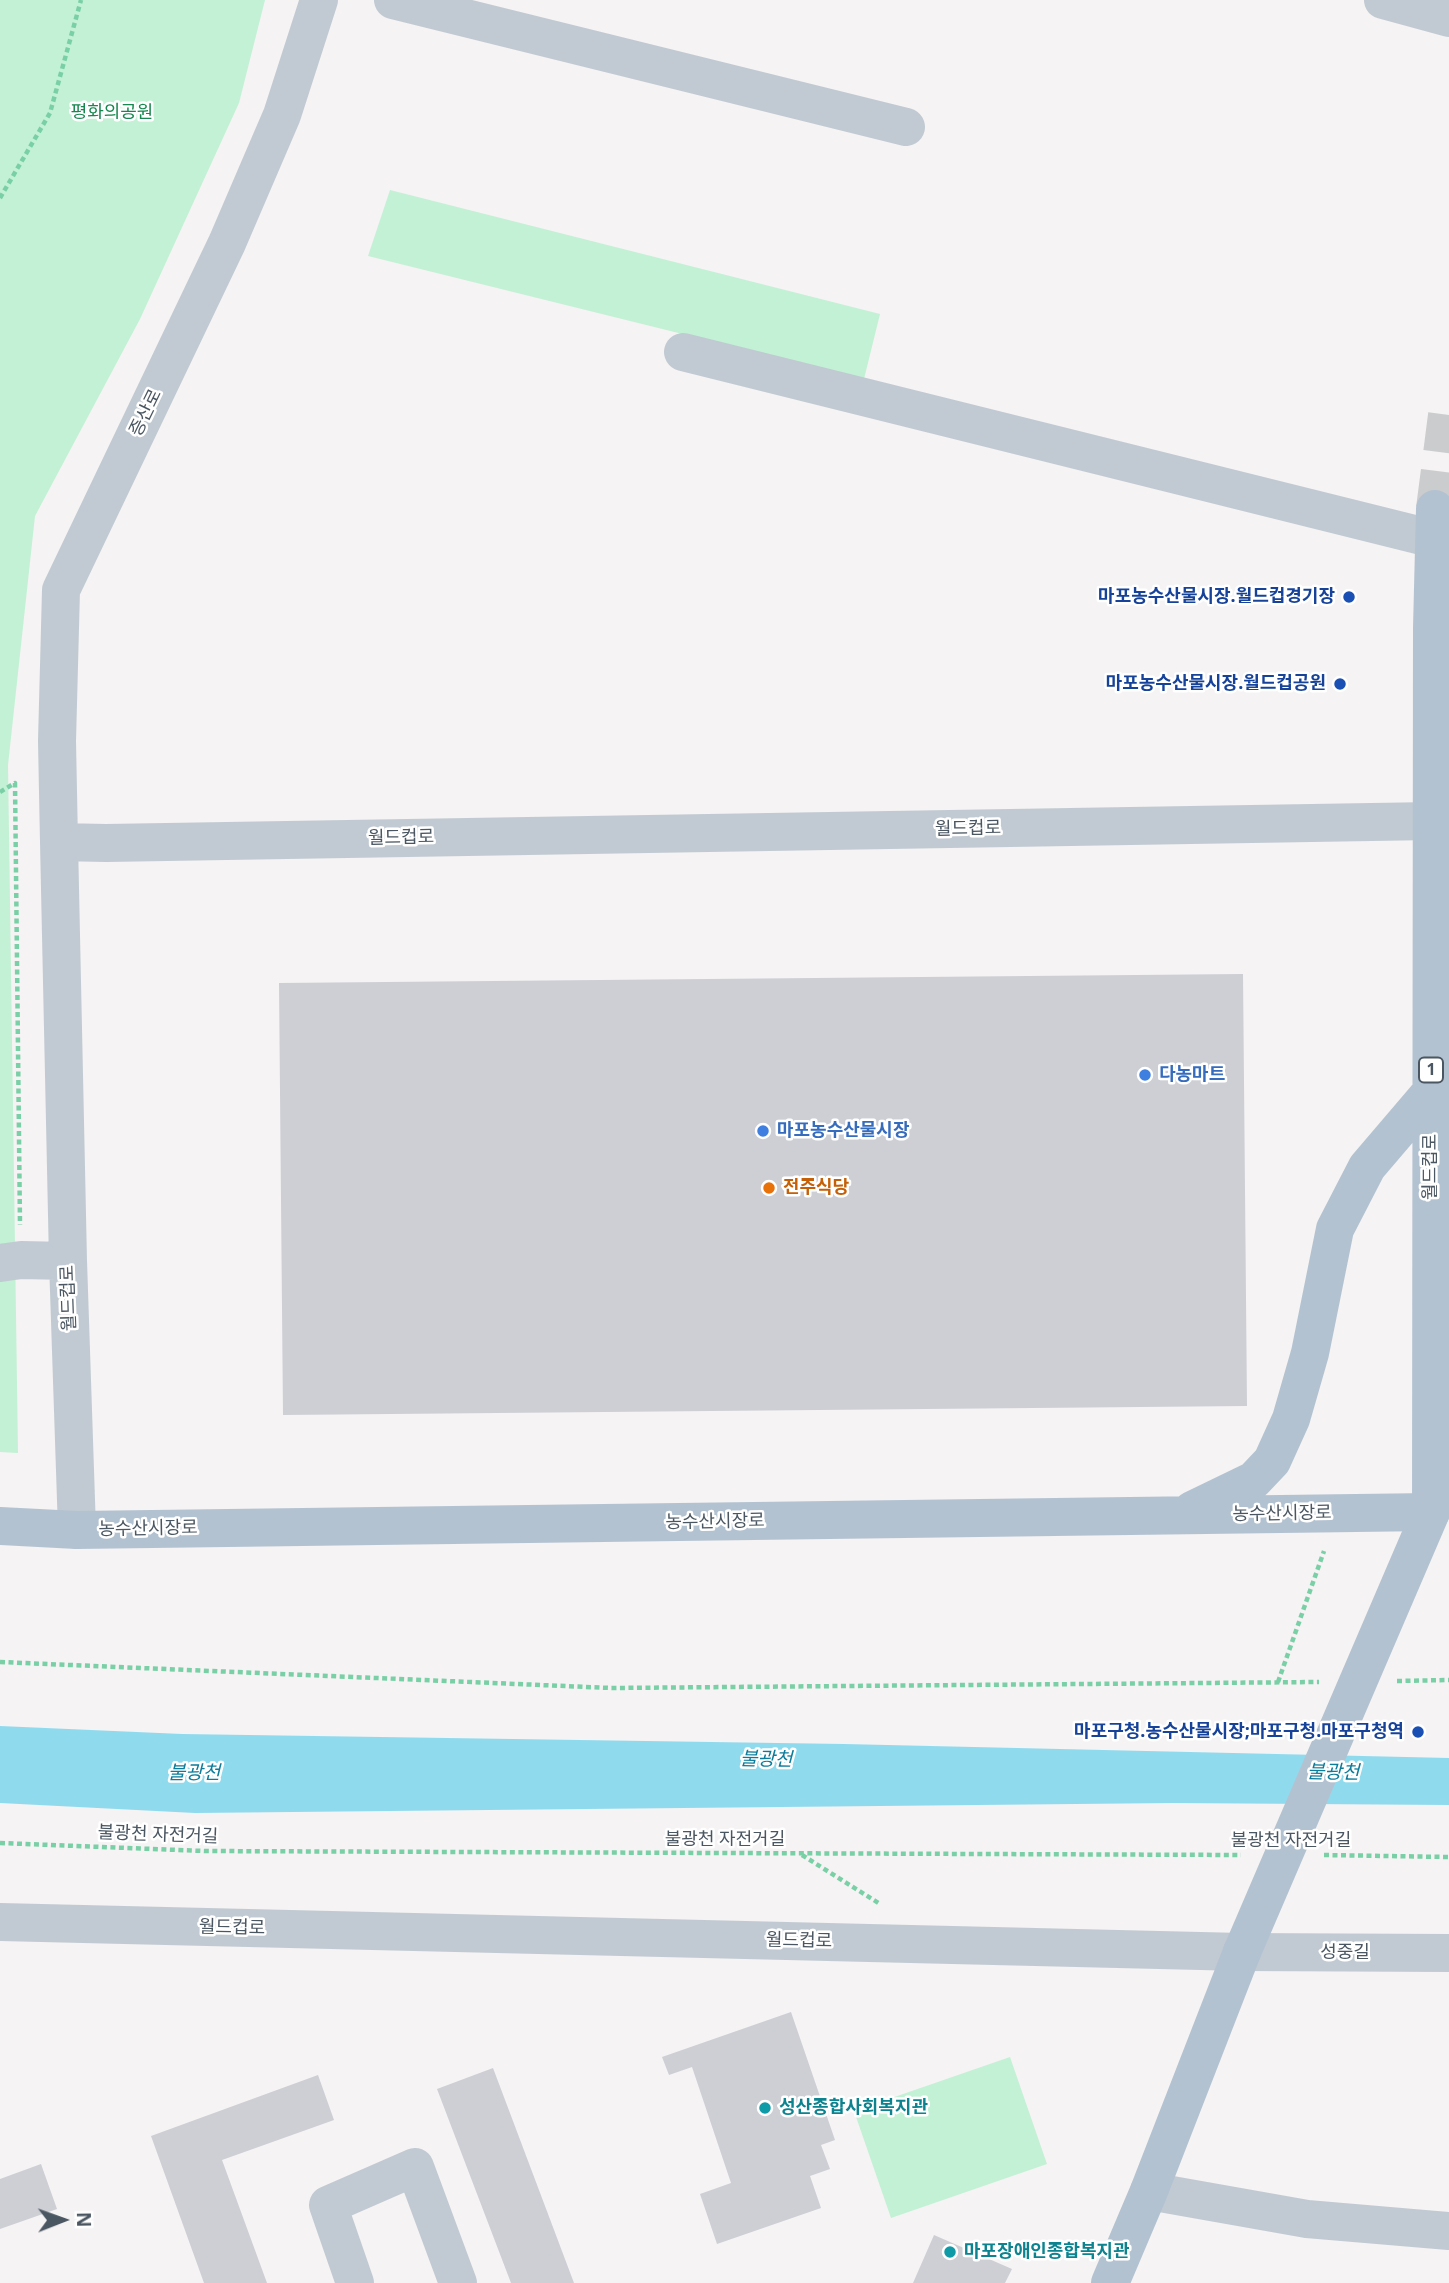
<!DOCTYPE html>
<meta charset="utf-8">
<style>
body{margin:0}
#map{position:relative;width:1449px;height:2283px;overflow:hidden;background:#f5f3f3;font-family:"Noto Sans",sans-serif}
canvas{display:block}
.north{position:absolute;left:28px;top:2185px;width:70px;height:70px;-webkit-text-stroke:5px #fff;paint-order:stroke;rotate:89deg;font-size:19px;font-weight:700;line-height:28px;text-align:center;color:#4a5661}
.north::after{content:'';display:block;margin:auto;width:24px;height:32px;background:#4a5661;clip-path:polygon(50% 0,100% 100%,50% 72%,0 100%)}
</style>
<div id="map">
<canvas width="1449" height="2283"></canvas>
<div class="north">N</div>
</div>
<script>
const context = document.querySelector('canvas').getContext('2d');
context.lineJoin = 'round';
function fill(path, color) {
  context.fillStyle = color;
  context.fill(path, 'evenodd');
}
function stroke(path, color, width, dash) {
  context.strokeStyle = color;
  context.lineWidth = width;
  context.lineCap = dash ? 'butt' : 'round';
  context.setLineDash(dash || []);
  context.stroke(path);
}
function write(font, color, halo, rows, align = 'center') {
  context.font = font + ' "Noto Sans","Noto Sans KR",sans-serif';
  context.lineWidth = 5;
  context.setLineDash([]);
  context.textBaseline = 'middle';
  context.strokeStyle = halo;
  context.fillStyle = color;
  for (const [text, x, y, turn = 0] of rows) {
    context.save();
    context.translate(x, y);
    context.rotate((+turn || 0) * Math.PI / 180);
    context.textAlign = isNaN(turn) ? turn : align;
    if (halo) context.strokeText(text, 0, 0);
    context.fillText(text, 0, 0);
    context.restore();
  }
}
const green = new Path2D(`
 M0,0h265l-26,103 -99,216 -105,197 -27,249 10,688 -18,-1z
 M390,190l490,124 -16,65 -496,-123z
 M1010,2057l37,107 -156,54 -37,-107z`);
const water = new Path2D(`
 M0,1726l182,8 662,10 605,14v47l-276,-2 -978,10 -195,-10z`);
const building = new Path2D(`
 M1243,974l4,432 -964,9 -4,-432z
 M791,2012l44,128 -14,5 9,24 -20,7 11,32 -104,36 -17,-50 31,-11 -39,-116 -23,8 -7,-18z
 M493,2068l81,215h-63l-74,-194z
 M318,2075l16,45 -112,40 45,123h-63l-53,-147z
 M41,2164l16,45 -57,20v-50z
 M934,2235l78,34 -7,14h-92z`);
const majorTunnel = new Path2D(`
 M1435,509l14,-109`);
const path = new Path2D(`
 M0,198l50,-85 31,-113
 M0,792l15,-9 5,442
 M0,1662l611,26 708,-6
 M1397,1681l52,-1
 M1278,1682l46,-131
 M0,1843l204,8 1037,4
 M802,1855l78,49
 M1324,1855l125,2`);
const minor = new Path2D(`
 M393,0l513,127
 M1383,0l66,18
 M683,352l751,187
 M59,842l47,1 1326,-22
 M0,1263l21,-3 47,1
 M77,1530l-9,-269 -9,-419 -2,-101 4,-151 166,-347 55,-128 37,-115
 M0,1922l1242,30 207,1
 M1149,2191l158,28 142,12
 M355,2283l-27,-78 87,-38 43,116`);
const major = new Path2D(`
 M1192,1510l62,-30 18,-19 19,-42 19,-66 25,-124 32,-62 64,-75
 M0,1526l77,4 1354,-18 1,-884 3,-119
 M1110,2283l39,-92 93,-239`);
const majorBridge = new Path2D(`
 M1242,1952l189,-440`);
const markers = [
 [1349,597,7,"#1a4fb4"],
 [1340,684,7,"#1a4fb4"],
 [1145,1075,7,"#3f7fe0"],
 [763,1131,7,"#3f7fe0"],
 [769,1188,7,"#e8710a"],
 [1418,1732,7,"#1a4fb4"],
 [765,2108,7,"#0f9aa8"],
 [950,2252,7,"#0f9aa8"]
];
const shields = [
 [1431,1070,24]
];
const shieldNames = [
 ["1",1431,1070]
];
const parkNames = [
 ["평화의공원",112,113]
];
const streetNames = [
 ["증산로",146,413,-64],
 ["월드컵로",968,829,-1],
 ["월드컵로",401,838,-1],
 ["월드컵로",1431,1167,-90],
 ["월드컵로",69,1298,-92],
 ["농수산시장로",1282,1514,-1],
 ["농수산시장로",715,1522,-1],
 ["농수산시장로",148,1529,-1],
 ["불광천 자전거길",158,1835,2],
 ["불광천 자전거길",725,1840],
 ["불광천 자전거길",1291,1841],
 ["월드컵로",232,1928,1],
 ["월드컵로",799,1941,1],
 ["성중길",1345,1953]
];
const transitNames = [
 ["마포농수산물시장.월드컵경기장",1335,597],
 ["마포농수산물시장.월드컵공원",1326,684],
 ["마포구청.농수산물시장;마포구청.마포구청역",1404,1732]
];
const shopNames = [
 ["다농마트",1159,1075],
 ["마포농수산물시장",777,1131]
];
const foodNames = [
 ["전주식당",783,1188]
];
const cultureNames = [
 ["성산종합사회복지관",779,2108],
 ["마포장애인종합복지관",964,2252]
];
const waterNames = [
 ["불광천",766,1760,1],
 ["불광천",1333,1773,1],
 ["불광천",194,1774]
];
fill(green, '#c3f1d5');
fill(water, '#90daee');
fill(building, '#cdcfd5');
stroke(majorTunnel, '#caccce', 38, [38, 19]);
stroke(path, '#7ad0a6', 4.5, [5, 3.5]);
stroke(minor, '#c1cad2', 38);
stroke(major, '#b3c2d1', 38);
stroke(majorBridge, '#b3c2d1', 38);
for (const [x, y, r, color] of markers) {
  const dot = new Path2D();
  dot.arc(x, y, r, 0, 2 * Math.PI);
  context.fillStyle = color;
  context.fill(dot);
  stroke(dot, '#fff', 2.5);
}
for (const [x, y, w] of shields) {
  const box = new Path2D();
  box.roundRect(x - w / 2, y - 12.5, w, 25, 5);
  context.fillStyle = '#fff';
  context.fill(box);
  stroke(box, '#4a5661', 2);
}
write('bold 16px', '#4a5661', null, shieldNames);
write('18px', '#17864f', '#fff', parkNames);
write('18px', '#4a5661', '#fff', streetNames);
write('bold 18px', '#164399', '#fff', transitNames, 'right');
write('bold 18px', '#366cbe', '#fff', shopNames, 'left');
write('bold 18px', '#c56008', '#fff', foodNames, 'left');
write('bold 18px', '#0d838f', '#fff', cultureNames, 'left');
write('italic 19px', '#0c7c9b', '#fff', waterNames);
</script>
